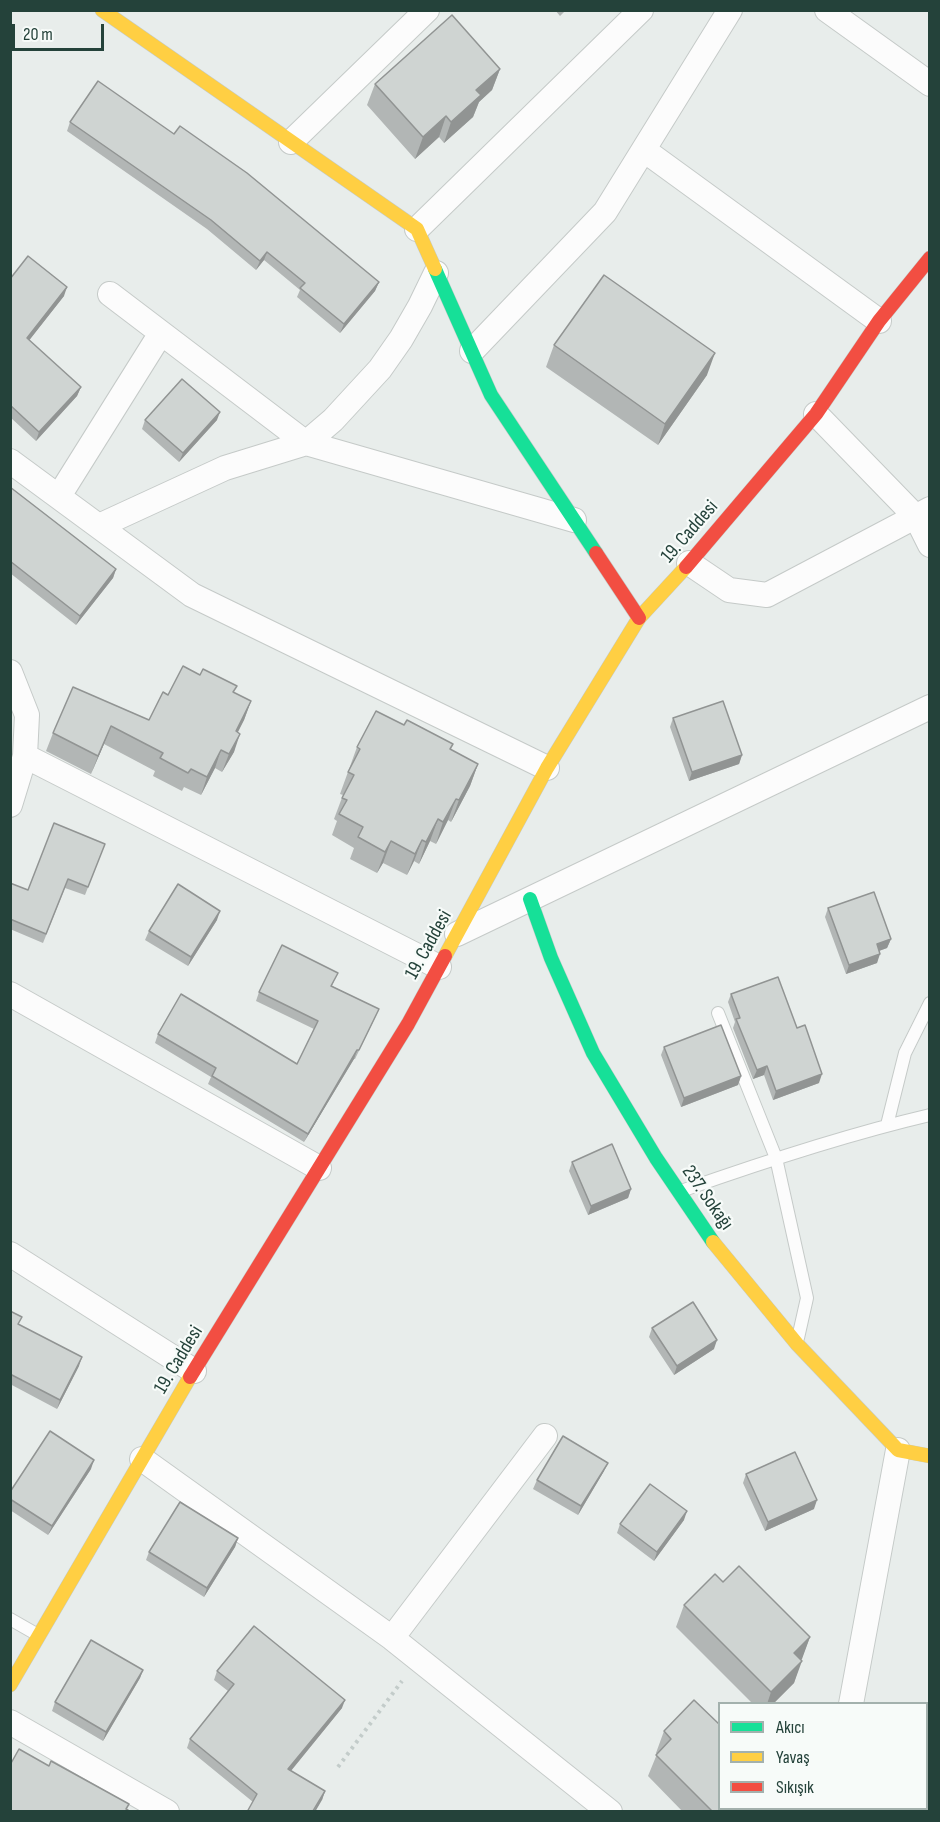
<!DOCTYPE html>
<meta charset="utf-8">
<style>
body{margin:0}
#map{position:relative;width:940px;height:1822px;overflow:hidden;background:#e8edeb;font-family:"Sofia Sans Condensed",sans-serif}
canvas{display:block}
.frame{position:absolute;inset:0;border:12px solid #24423a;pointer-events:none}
.legend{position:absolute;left:718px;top:1702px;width:210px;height:108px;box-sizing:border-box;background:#f7fbf9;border:2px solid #a3b1ad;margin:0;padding:8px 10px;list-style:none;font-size:18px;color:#24423a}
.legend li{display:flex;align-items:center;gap:12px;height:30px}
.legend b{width:30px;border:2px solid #a3b1ad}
.scale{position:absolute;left:12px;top:24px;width:92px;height:27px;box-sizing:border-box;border:3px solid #24423a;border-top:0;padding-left:8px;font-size:18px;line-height:21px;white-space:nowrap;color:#24423a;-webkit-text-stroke:4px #f7fbf9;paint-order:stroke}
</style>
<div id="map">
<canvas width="940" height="1822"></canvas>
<div class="frame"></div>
<ul class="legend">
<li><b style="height:8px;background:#16e098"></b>Akıcı</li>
<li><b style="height:8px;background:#ffcf43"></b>Yavaş</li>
<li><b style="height:8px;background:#f24e42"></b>Sıkışık</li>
</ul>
<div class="scale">20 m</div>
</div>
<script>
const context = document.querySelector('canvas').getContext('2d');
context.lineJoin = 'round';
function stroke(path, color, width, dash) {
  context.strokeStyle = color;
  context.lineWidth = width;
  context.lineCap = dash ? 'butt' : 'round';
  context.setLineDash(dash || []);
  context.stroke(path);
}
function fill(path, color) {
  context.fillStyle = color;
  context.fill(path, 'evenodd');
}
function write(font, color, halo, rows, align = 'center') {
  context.font = font + ' "Sofia Sans Condensed",sans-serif';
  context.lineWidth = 4.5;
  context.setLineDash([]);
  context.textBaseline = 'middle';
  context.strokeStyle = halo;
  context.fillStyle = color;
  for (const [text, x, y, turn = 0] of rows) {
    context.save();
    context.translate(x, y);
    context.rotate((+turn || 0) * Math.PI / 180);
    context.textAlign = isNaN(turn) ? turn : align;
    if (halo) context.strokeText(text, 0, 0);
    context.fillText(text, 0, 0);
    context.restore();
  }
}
const path = new Path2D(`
 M338,1767l64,-86`);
const lane = new Path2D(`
 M718,1013l58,145 31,140 -9,40
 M887,1125l18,-72 25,-50
 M681,1191c82,-29 164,-56 249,-76
 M10,1619l28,16`);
const street = new Path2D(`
 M827,10l103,74
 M291,142l136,-132
 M644,150l235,171
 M417,229l224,-219
 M110,294l196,149 268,77
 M472,351l133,-139 125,-202
 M816,414l100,103 14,28
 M10,461l182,134 355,173
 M59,496l102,-163
 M99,526l126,-58 81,-25 27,-23 47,-51 21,-30 19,-33 16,-33
 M689,563l40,27 38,5 163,-86
 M10,672l17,43 -2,41
 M10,805l15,-49 414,211
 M457,934l473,-227
 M10,994l309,174
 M10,1254l184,117
 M142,1459l250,179 218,174
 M392,1638l153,-202
 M851,1704l47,-254
 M10,1722l157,90
 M831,1812l1,-4`);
const fast = new Path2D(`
 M435,269l56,126 105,158
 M530,899l21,59 42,95 63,105 57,84`);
const slow = new Path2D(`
 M102,10l315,219 18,40
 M445,956l102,-188 92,-150 47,-51
 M713,1242l84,102 101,106 32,6
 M10,1685l180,-308`);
const jam = new Path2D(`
 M596,553l43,65
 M686,567l130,-153 63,-93 51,-63
 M190,1377l218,-353 37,-68`);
const wall = new Path2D(`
 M555,10h11l-6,6z
 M500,69l-8,21 -13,12 -6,15 -29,26 -5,-6 -24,22 -48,-54 8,-21z
 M70,122l309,160 -4,9 -35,42 -43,-36 3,-7 -36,-30 -8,10 -49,-41 -140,-98z
 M10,279l54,17 -35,44 52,47 -4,9 -41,45 -26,-24z
 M554,345l153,30 -49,70 -112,-78z
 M145,420h72l-38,42 -37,-33z
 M10,487l106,82 -3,9 -37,47 -66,-52z
 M200,675l51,26 -7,19 -6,12 -4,20 -12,20 -7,-4 -14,27 -17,-8 -2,4 -29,-15 2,-5 -51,-27 -13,30 -45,-23 7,-18 96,-13 19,-25z
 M673,718l69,37 -3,9 -50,17 -19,-54z
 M357,747l93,3 28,14 -8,22 -19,36 -3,-2 -12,24 -6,-3 -11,23 -5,-3 -7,14 -24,-12 -6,10 -27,-14 4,-11 -22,-13 5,-14 -3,-2 9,-24 -3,-1z
 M105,844l-20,51 -20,-7 -22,55 -33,-14v-46l18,7z
 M828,908l63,31 -4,9 -8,3 -2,12 -31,11 -21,-57z
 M217,920l-29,46 -43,-26 4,-9z
 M334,981l-2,5 47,23 -4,9 -20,41h-1l-50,83 -96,-58 3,-7 -56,-34 3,-9 139,30 17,-35 -58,-28 3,-9z
 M731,994l66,34 22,55 -46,17 -9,-25 -11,4 -20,-51 2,-6 -7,-20z
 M664,1047l77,29 -3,9 -57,22 -20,-52z
 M572,1162l59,27 -3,9 -40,17 -19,-44z
 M10,1311l9,13 60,42 -22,43 -47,-25z
 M652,1328l62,21 -40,26 -25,-38z
 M91,1469l-43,66 -38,-25v-18z
 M604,1471l-26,44 -45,-26 4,-9z
 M746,1474l68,35 -49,22 -22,-48z
 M684,1520l-30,41 -37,-28 3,-9z
 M238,1538l-3,9 -31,50 -58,-37 3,-8z
 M723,1582l87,55 -9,23 -7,23 -21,21h-20l-77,-77 8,-22z
 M143,1670l-3,8 -37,63 -51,-30 3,-9z
 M217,1671l125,37 -51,63 34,20 -3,9 -69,2 -66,-54 3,-9 38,-48 -14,-11z
 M694,1700l26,109h54l-3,3h-88l-35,-36 9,-22 -1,-1 8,-22z`);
const shadedWall = new Path2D(`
 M500,69l-8,21 -13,12 -6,15 -29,26 7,-21 25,-32z
 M446,116l-7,21 -24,22 8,-22z
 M267,252l-3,8 -8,10 4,-9z
 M379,282l-4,9 -35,42 4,-9z
 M67,287l-3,9 -40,51 3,-9z
 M715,353l-8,22 -49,70 7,-21z
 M81,387l-4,9 -41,45 3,-9z
 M220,412l-3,8 -38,42 4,-9z
 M116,569l-3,9 -37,47 4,-9z
 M251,701l-7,19 -15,29 7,-18z
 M111,726l-7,18 -13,30 7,-18z
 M240,734l-6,18 -12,20 7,-18z
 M221,750l-6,18 -14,27 6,-18z
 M742,755l-3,9 -50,17 3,-9z
 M478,764l-8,22 -19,36 8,-22z
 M456,799l-8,21 -12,24 7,-22z
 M438,819l-8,22 -11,23 7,-22z
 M422,840l-8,21 -7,14 8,-21z
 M391,841l-8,22 -6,10 8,-21z
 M220,911l-3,9 -29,46 3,-9z
 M891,939l-4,9 -14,5 4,-9z
 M880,954l-3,9 -31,11 3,-9z
 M357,1050l-3,9 -50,83 4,-8z
 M767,1066l-3,9 -11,4 4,-9z
 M822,1074l-3,9 -46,17 3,-9z
 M741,1076l-3,9 -57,22 3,-9z
 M631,1189l-3,9 -40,17 3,-9z
 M717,1340l-3,9 -40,26 3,-9z
 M82,1357l-3,9 -22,43 3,-9z
 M94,1460l-3,9 -43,66 4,-9z
 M608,1463l-4,8 -26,44 3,-9z
 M817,1500l-3,9 -49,22 3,-9z
 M687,1511l-3,9 -30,41 3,-9z
 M238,1538l-3,9 -31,50 3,-9z
 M810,1637l-8,22 -16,15 8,-21z
 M802,1661l-8,22 -21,21h-6l4,-12z
 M143,1670l-3,8 -37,63 3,-9z
 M345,1700l-3,8 -57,70 3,-9z
 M325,1791l-3,9 -7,12h-2z
 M760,1809h14l-3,3h-14z`);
const building = new Path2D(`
 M452,15l48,54 -24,21 5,5 -30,27 -5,-6 -23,21 -48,-53z
 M98,81l76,53 6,-8 67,47 132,109 -35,42 -44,-36 5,-5 -38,-31 -7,9 -49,-41 -141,-98z
 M28,256l39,31 -40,51 54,49 -42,45 -29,-27v-126z
 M604,275l111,78 -50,71 -111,-79z
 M182,379l38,33 -37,41 -38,-33z
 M10,487l106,82 -36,47 -70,-55z
 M183,666l17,9 3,-6 34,17 -4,6 18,9 -15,30 4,3 -11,20 -8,-4 -14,27 -16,-8 -3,4 -28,-15 3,-5 -52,-27 -13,30 -45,-23 20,-46 76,33 14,-28 5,3z
 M723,701l19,54 -50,17 -19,-54z
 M376,711l28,14 3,-5 46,24 -3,5 28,15 -19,36 -3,-1 -13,23 -5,-3 -12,23 -4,-2 -7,14 -24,-13 -6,11 -27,-15 5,-10 -24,-13 8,-14 -5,-2 12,-23 -6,-3 12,-23 -3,-2z
 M54,823l51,21 -17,43 -20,-8 -22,55 -36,-15v-36l18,7z
 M178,884l42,27 -29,46 -42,-26z
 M874,892l17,47 -14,5 3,10 -31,11 -21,-57z
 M282,945l56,28 -7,13 48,23 -20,41h-2l-49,84 -96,-58 4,-8 -58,-34 23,-40 116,70 21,-43 -59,-29z
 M778,977l19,51 8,-3 17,49 -46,17 -9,-25 -10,4 -21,-51 4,-1 -9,-24z
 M721,1025l20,51 -57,22 -20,-51z
 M612,1144l19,45 -40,17 -19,-44z
 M693,1302l24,38 -40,26 -25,-38z
 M10,1311l12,6 -4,7 64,33 -22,43 -50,-26z
 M50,1431l44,29 -42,66 -42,-27v-7z
 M563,1436l45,27 -27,43 -44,-26z
 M795,1452l22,48 -49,22 -22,-48z
 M650,1484l37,27 -30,41 -37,-28z
 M180,1502l58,36 -31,50 -58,-36z
 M739,1566l71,71 -16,16 8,8 -31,31 -87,-87 31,-31 8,8z
 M254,1626l91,74 -57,69 37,22 -12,20 1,1h-67l10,-18 -67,-55 44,-55 -17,-13z
 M91,1640l52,30 -37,62 -51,-30z
 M694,1700l26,25v84h40l-3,3h-12l-3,-3 -2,3h-27l-57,-57 15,-16 -7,-8z
 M19,1749l30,17 2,-5 78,43 -3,5 5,3h-121v-47z`);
const streetNames = [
 ["19. Caddesi",690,532,-49],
 ["19. Caddesi",429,945,-61],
 ["237. Sokağı",707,1198,55],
 ["19. Caddesi",179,1360,-59]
];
stroke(lane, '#c5cac8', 14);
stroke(street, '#c5cac8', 26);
stroke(fast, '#c3cbc8', 15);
stroke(slow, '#c3cbc8', 15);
stroke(jam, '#c3cbc8', 15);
stroke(path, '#c3ccca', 4, [3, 4.5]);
stroke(lane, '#fcfcfc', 12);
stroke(street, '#fcfcfc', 24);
stroke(fast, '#16e098', 14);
stroke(slow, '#ffcf43', 14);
stroke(jam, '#f24e42', 14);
fill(wall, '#b2b6b5');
fill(shadedWall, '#919493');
fill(building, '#cfd4d2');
stroke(building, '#919493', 1.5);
write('20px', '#24423a', '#f7fbf9', streetNames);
</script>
